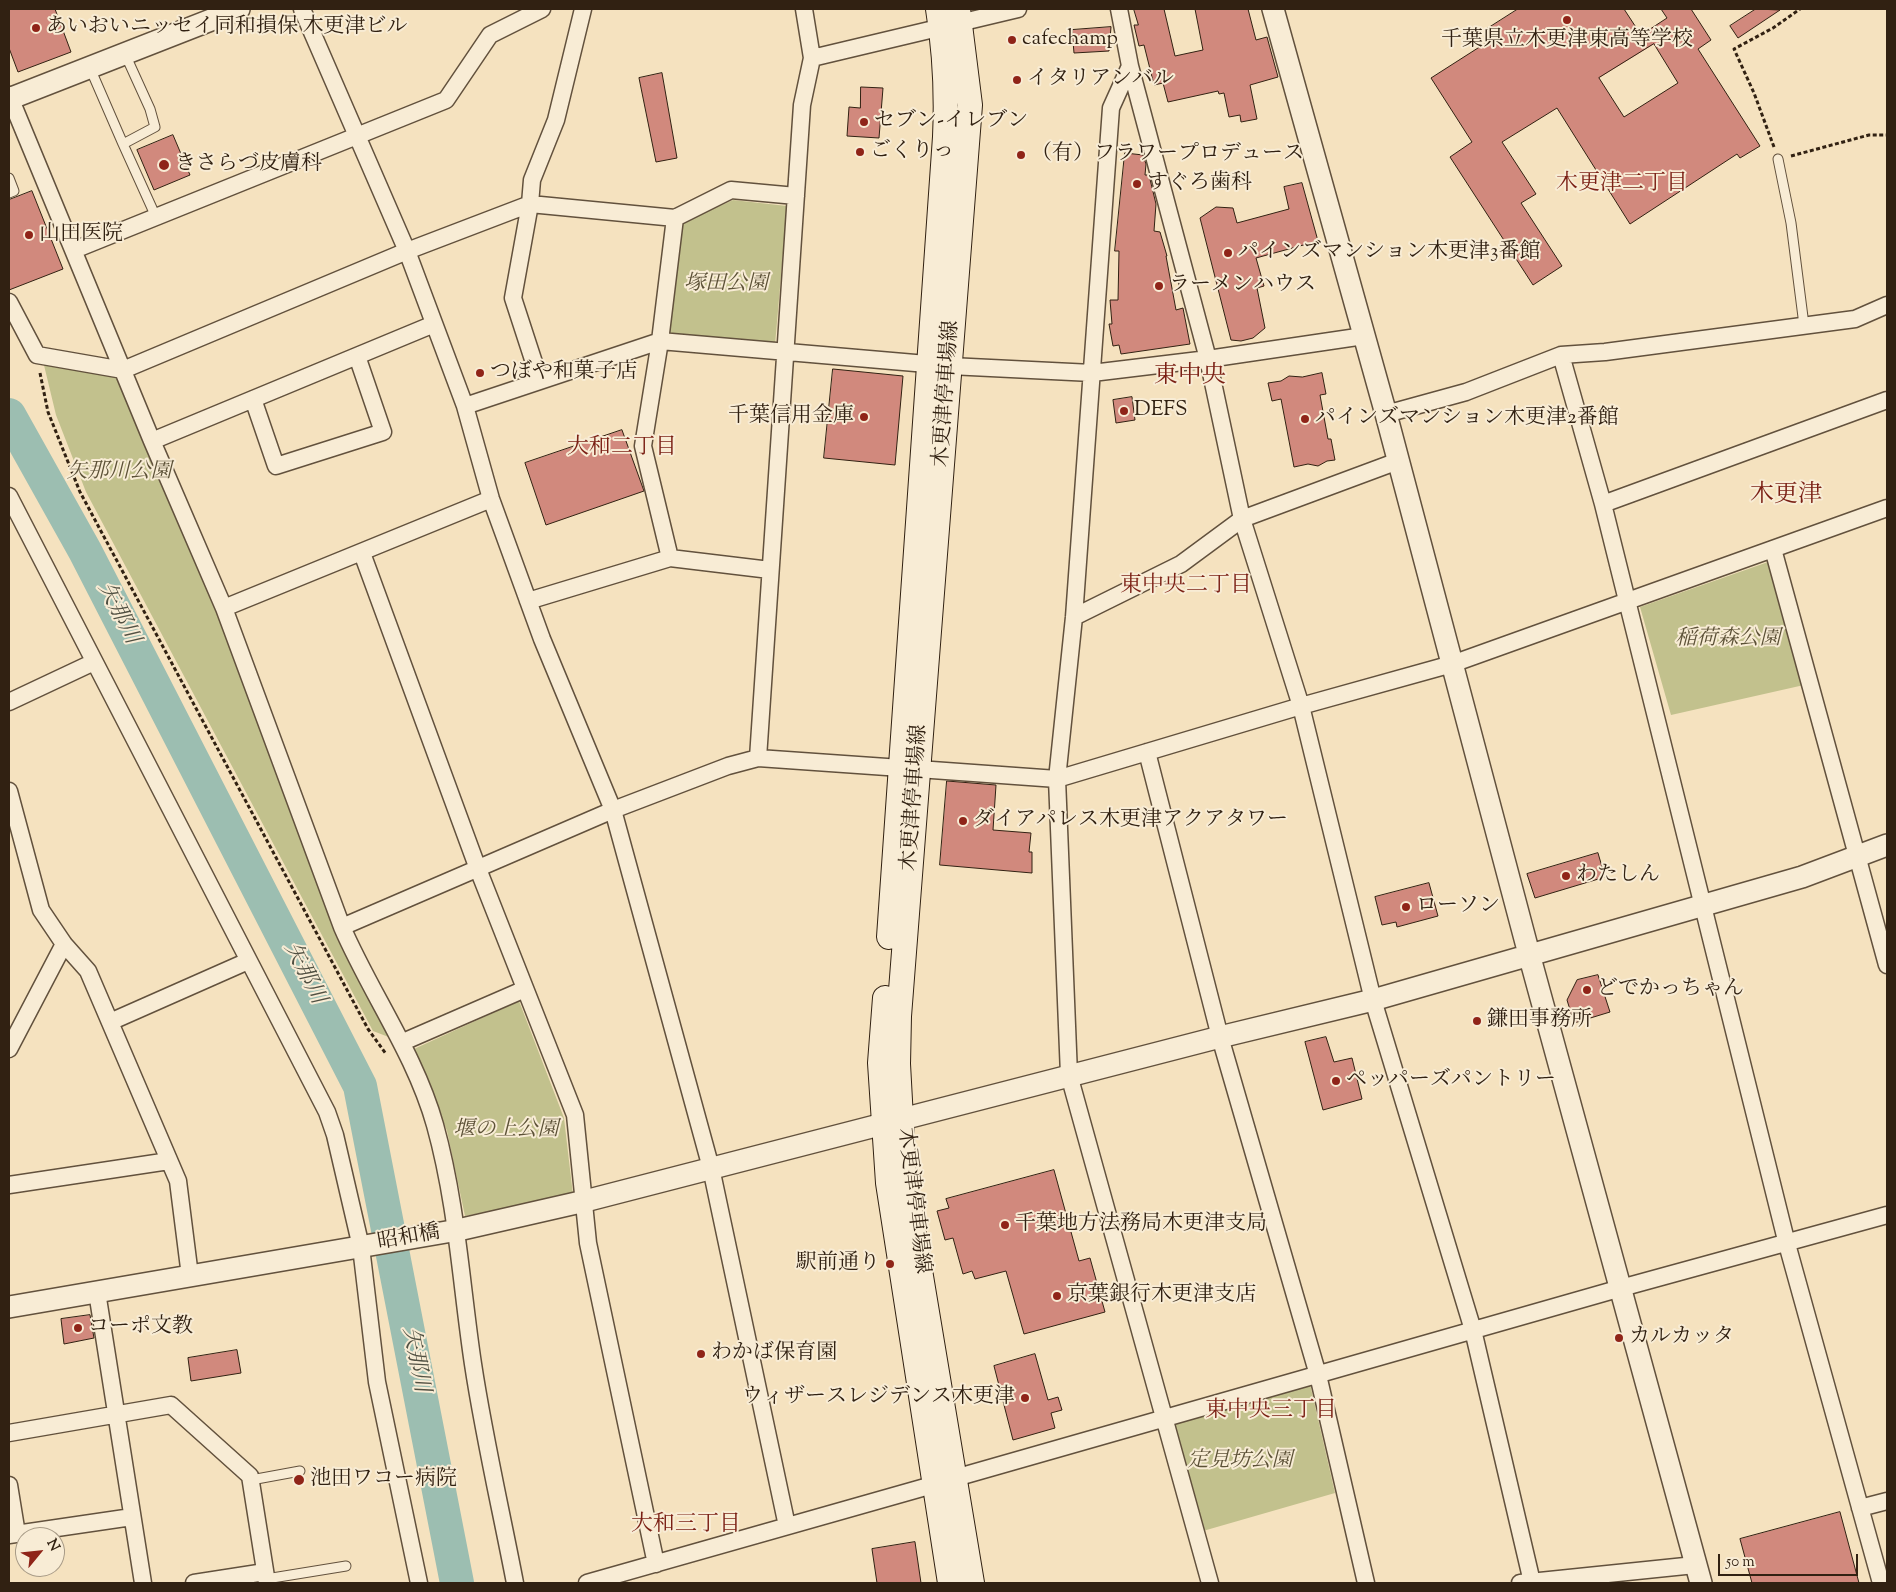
<!DOCTYPE html>
<meta charset="utf-8">
<style>
body{margin:0}
#map{position:relative;width:1896px;height:1592px;overflow:hidden;background:#f5e2bf;font-family:"Sorts Mill Goudy",serif}
canvas{display:block}
.frame{position:absolute;inset:0;border:10px solid #312112;pointer-events:none}
.north{position:absolute;left:15px;top:1527px;width:50px;height:50px;box-sizing:border-box;background:#f8ecd5;border:1px solid #a89b87;border-radius:50%;rotate:62deg;font-size:14px;font-weight:700;line-height:20px;text-align:center;color:#312112}
.north::after{content:'';display:block;margin:auto;width:18px;height:22px;background:#8f2418;clip-path:polygon(50% 0,100% 100%,50% 72%,0 100%)}
.scale{position:absolute;left:1718px;top:1554px;width:140px;height:22px;box-sizing:border-box;border:2px solid #312112;border-top:0;padding-left:6px;font-size:15px;line-height:18px;white-space:nowrap;color:#312112;-webkit-text-stroke:4px #f8ecd5;paint-order:stroke}
</style>
<div id="map">
<canvas width="1896" height="1592"></canvas>
<div class="frame"></div>
<div class="north">N</div>
<div class="scale">50 m</div>
</div>
<script>
const context = document.querySelector('canvas').getContext('2d');
context.lineJoin = 'round';
function fill(path, color) {
  context.fillStyle = color;
  context.fill(path, 'evenodd');
}
function stroke(path, color, width, dash) {
  context.strokeStyle = color;
  context.lineWidth = width;
  context.lineCap = dash ? 'butt' : 'round';
  context.setLineDash(dash || []);
  context.stroke(path);
}
function write(font, color, halo, rows, align = 'center') {
  context.font = font + ' "Sorts Mill Goudy","Noto Serif JP",serif';
  context.lineWidth = 4;
  context.setLineDash([]);
  context.textBaseline = 'middle';
  context.strokeStyle = halo;
  context.fillStyle = color;
  for (const [text, x, y, turn = 0] of rows) {
    context.save();
    context.translate(x, y);
    context.rotate((+turn || 0) * Math.PI / 180);
    context.textAlign = isNaN(turn) ? turn : align;
    if (halo) context.strokeText(text, 0, 0);
    context.fillText(text, 0, 0);
    context.restore();
  }
}
const green = new Path2D(`
 M733,200l54,6 -12,139 -111,-8 18,-114z
 M43,361l76,15 280,665 -26,-10 -287,-539 -30,-77z
 M1768,562l36,123 -133,30 -31,-108z
 M519,1001l45,117 9,77 -108,21 -18,-85 -33,-82z
 M1310,1384l25,109 -132,38 -34,-107z`);
const river = new Path2D(`
 M9,415l76,136 275,535 97,497`);
const building = new Path2D(`
 M9,9h46l16,43 -53,20 -9,-24z
 M1134,9h30l11,47 28,-6 -8,-41h53l8,31 11,-3 11,40 -28,8 7,34 -16,3 -1,-7 -11,2 -5,-24 -5,1 -1,-3 -50,11 -5,-19 -9,2 -10,-40 -5,1 -5,-21h4z
 M1518,9h106l17,26 26,-17 -6,-9h30l20,31 -13,9 62,97 -20,12 -3,-4 -107,70 -73,-116 -55,34 34,52 -15,9 41,63 -29,19 -83,-128 22,-15 -41,-64 61,-39 -5,-10zM1654,44l24,39 -54,34 -25,-39z
 M1756,9l24,1 -42,28 -8,-12z
 M1111,27l-2,24 -35,2 -2,-23z
 M662,73l15,85 -21,4 -17,-84z
 M861,87l22,1 -4,50 -32,-2 2,-29 11,1z
 M173,135l17,40 -36,15 -17,-40z
 M1125,153l18,2 3,9 -1,11h4l7,29 -2,27 6,1 7,24h-1l10,54 7,-2 7,36 -69,10 -2,-9 -6,1 -4,-22h3l-2,-24h8l1,-49h-4z
 M1302,183l16,58 -62,17 8,28 -7,2 8,40 -12,10 -12,3 -10,-1 -31,-122 16,-11 17,1 4,15 52,-14 -5,-22z
 M32,191l31,78 -54,21v-90z
 M833,369l70,7 -8,89 -71,-7z
 M1322,373l4,21 -6,1 8,44h3l4,21 -8,1 -9,5 -10,-2 -14,3 -13,-68 -9,2 -4,-18 13,-2 8,-5 13,1z
 M1132,397l3,23 -19,3 -3,-23z
 M622,430l22,61 -98,34 -21,-62z
 M947,781l49,4 -3,45 38,3 -2,19h3v21l-92,-8z
 M1598,853l7,24 -70,21 -8,-24z
 M1429,883l9,33 -41,11 -1,-5 -14,3 -7,-28z
 M1598,975l12,37 -36,11 -7,-23 10,-20z
 M1326,1037l8,25 18,-4 10,41 -39,11 -18,-68z
 M1054,1170l25,91 11,-3 15,54 -81,22 -18,-63 -31,8 -3,-8 -9,3 -10,-36 -8,2 -8,-29 12,-3 -3,-9z
 M90,1315l4,23 -30,6 -3,-25z
 M237,1350l4,23 -50,8 -3,-23z
 M1035,1354l13,46 10,-3 4,13 -11,3 4,15 -42,12 -19,-74z
 M1840,1512l19,71h-107l-12,-44z
 M915,1542l6,41h-44l-5,-34z`);
const path = new Path2D(`
 M1774,147l-20,-54 -20,-44 39,-21 27,-19
 M1791,156l78,-21h18
 M40,373l8,39 32,80 288,537 18,25`);
const service = new Path2D(`
 M90,68l33,76 32,-17 -5,-18 -25,-55
 M123,144l33,73
 M1778,159l13,64 13,102
 M9,178l5,13 -5,2
 M251,1480l49,-9
 M266,1579l80,-13`);
const minor = new Path2D(`
 M302,9l105,242 58,155 26,93 51,140 71,171 98,358 76,358
 M1119,9l11,57 78,293 34,160 59,187 72,294 100,330 59,252
 M812,58l206,-49
 M1130,66l-19,42 -37,509 -17,162 12,296 141,508
 M9,95l143,346 72,167 118,319c29,67 73,127 93,198 22,79 26,159 38,239 11,73 28,146 42,219
 M74,250l372,-150 44,-65 52,-26
 M9,302l28,53 86,15 284,-119 123,-47 145,14 56,-28 65,6
 M1561,355l42,149 184,740 94,339
 M540,381l-27,-83 17,-94 2,-24 24,-60 27,-111
 M253,399l23,67 107,-34 -26,-76
 M465,406l195,-65 290,25 142,7 116,-14 156,-23
 M1386,414l80,-22 95,-37 44,-3 250,-33 32,-14
 M152,441l282,-117
 M9,496l318,616 8,23 26,112 16,135 42,201
 M1603,504l284,-104
 M1773,549l114,416
 M362,553l116,316 97,246 13,128 68,321
 M670,558l-27,-112 17,-105 15,-123
 M528,601l142,-43 100,12
 M224,608l267,-109
 M1074,617l107,-53 61,-45 156,-58
 M9,702l85,-40
 M1147,752l73,285 98,338 48,208
 M758,758l44,-653 10,-47 -8,-49
 M918,769l139,10 244,-73 151,-42 435,-156
 M9,791l32,119 23,34 24,27 90,210 12,95
 M342,927l271,-117 115,-44 30,-8 143,10
 M110,1022l138,-61
 M403,1042l122,-53
 M9,1049l55,-105
 M9,1185l160,-24
 M97,1292l46,291
 M9,1433l162,-28 79,71 17,107
 M955,1478l666,-190 266,-73
 M9,1485l8,49
 M1860,1508l27,-7
 M9,1535l123,-18
 M194,1583l71,-11
 M587,1583l349,-99
 M1520,1583l175,-18`);
const tertiary = new Path2D(`
 M1273,9l113,405 143,540 172,629
 M9,99l230,-90
 M9,1307l449,-77 127,-29 635,-164 153,-37 429,-123 85,-32`);
const secondary = new Path2D(`
 M958,9l12,96 -71,911 -1,48 6,110 68,409
 M889,937l56,-800c2,-44 0,-85 -7,-128
 M885,998l-5,65 8,120 62,400`);
const markers = [
 [1567,20,5,"#8f2418"],
 [36,28,5,"#8f2418"],
 [1012,40,5,"#8f2418"],
 [1017,80,5,"#8f2418"],
 [864,122,5,"#8f2418"],
 [860,152,5,"#8f2418"],
 [1021,155,5,"#8f2418"],
 [164,165,6,"#8f2418"],
 [1137,184,5,"#8f2418"],
 [29,235,5,"#8f2418"],
 [1228,253,5,"#8f2418"],
 [1159,286,5,"#8f2418"],
 [480,373,5,"#8f2418"],
 [1124,411,5,"#8f2418"],
 [864,417,5,"#8f2418"],
 [1305,419,5,"#8f2418"],
 [963,821,5,"#8f2418"],
 [1566,876,5,"#8f2418"],
 [1406,907,5,"#8f2418"],
 [1587,990,5,"#8f2418"],
 [1477,1021,5,"#8f2418"],
 [1336,1081,5,"#8f2418"],
 [1005,1225,5,"#8f2418"],
 [890,1264,5,"#8f2418"],
 [1057,1296,5,"#8f2418"],
 [78,1328,5,"#8f2418"],
 [1619,1338,5,"#8f2418"],
 [701,1354,5,"#8f2418"],
 [1025,1398,5,"#8f2418"],
 [299,1480,6,"#8f2418"]
];
const poiNames = [
 ["あいおいニッセイ同和損保 木更津ビル",46,28],
 ["cafechamp",1022,40],
 ["千葉県立木更津東高等学校",1567,41,"center"],
 ["イタリアンバル",1027,80],
 ["セブン-イレブン",874,122],
 ["ごくりっ",870,152],
 ["（有）フラワープロデュース",1031,155],
 ["きさらづ皮膚科",175,165],
 ["すぐろ歯科",1147,184],
 ["山田医院",39,235],
 ["パインズマンション木更津3番館",1238,253],
 ["ラーメンハウス",1169,286],
 ["つぼや和菓子店",490,373],
 ["DEFS",1134,411],
 ["千葉信用金庫",854,417,"right"],
 ["パインズマンション木更津2番館",1315,419],
 ["ダイアパレス木更津アクアタワー",973,821],
 ["わたしん",1576,876],
 ["ローソン",1416,907],
 ["どでかっちゃん",1597,990],
 ["鎌田事務所",1487,1021],
 ["ペッパーズパントリー",1346,1081],
 ["千葉地方法務局木更津支局",1015,1225],
 ["駅前通り",880,1264,"right"],
 ["京葉銀行木更津支店",1067,1296],
 ["コーポ文教",88,1328],
 ["カルカッタ",1629,1338],
 ["わかば保育園",711,1354],
 ["ウィザースレジデンス木更津",1015,1398,"right"],
 ["池田ワコー病院",310,1480]
];
const parkNames = [
 ["塚田公園",726,285],
 ["矢那川公園",119,473],
 ["稲荷森公園",1728,640],
 ["堰の上公園",506,1131],
 ["定見坊公園",1240,1462]
];
const streetNames = [
 ["木更津停車場線",948,394,-86],
 ["木更津停車場線",916,798,-86],
 ["木更津停車場線",912,1201,83],
 ["昭和橋",409,1239,-10]
];
const neighbourhoodNames = [
 ["木更津二丁目",1622,185],
 ["大和二丁目",622,449],
 ["東中央二丁目",1186,587],
 ["東中央三丁目",1271,1412],
 ["大和三丁目",686,1526]
];
const waterNames = [
 ["矢那川",117,614,63],
 ["矢那川",303,974,63],
 ["矢那川",414,1360,79]
];
const quarterNames = [
 ["東中央",1190,378],
 ["木更津",1786,497]
];
fill(green, '#c2c18d');
stroke(river, '#9cbeb1', 34);
fill(building, '#d1897d');
stroke(building, '#312112', 1);
stroke(service, '#62513d', 11);
stroke(minor, '#62513d', 19);
stroke(tertiary, '#62513d', 24);
stroke(secondary, '#312112', 26);
stroke(path, '#312112', 3, [4, 2.5]);
stroke(service, '#f8ecd5', 9);
stroke(minor, '#f8ecd5', 16);
stroke(tertiary, '#f8ecd5', 21);
stroke(secondary, '#f8ecd5', 24);
for (const [x, y, r, color] of markers) {
  const dot = new Path2D();
  dot.arc(x, y, r, 0, 2 * Math.PI);
  context.fillStyle = color;
  context.fill(dot);
  stroke(dot, '#f8ecd5', 2);
}
write('21px', '#312112', '#f8ecd5', poiNames, 'left');
write('italic 21px', '#5c5137', '#f8ecd5', parkNames);
write('21px', '#312112', '#f8ecd5', streetNames);
write('22px', '#7a1f14', '#f8ecd5', neighbourhoodNames);
write('italic 22px', '#515042', '#f8ecd5', waterNames);
write('24px', '#7a1f14', '#f8ecd5', quarterNames);
</script>
